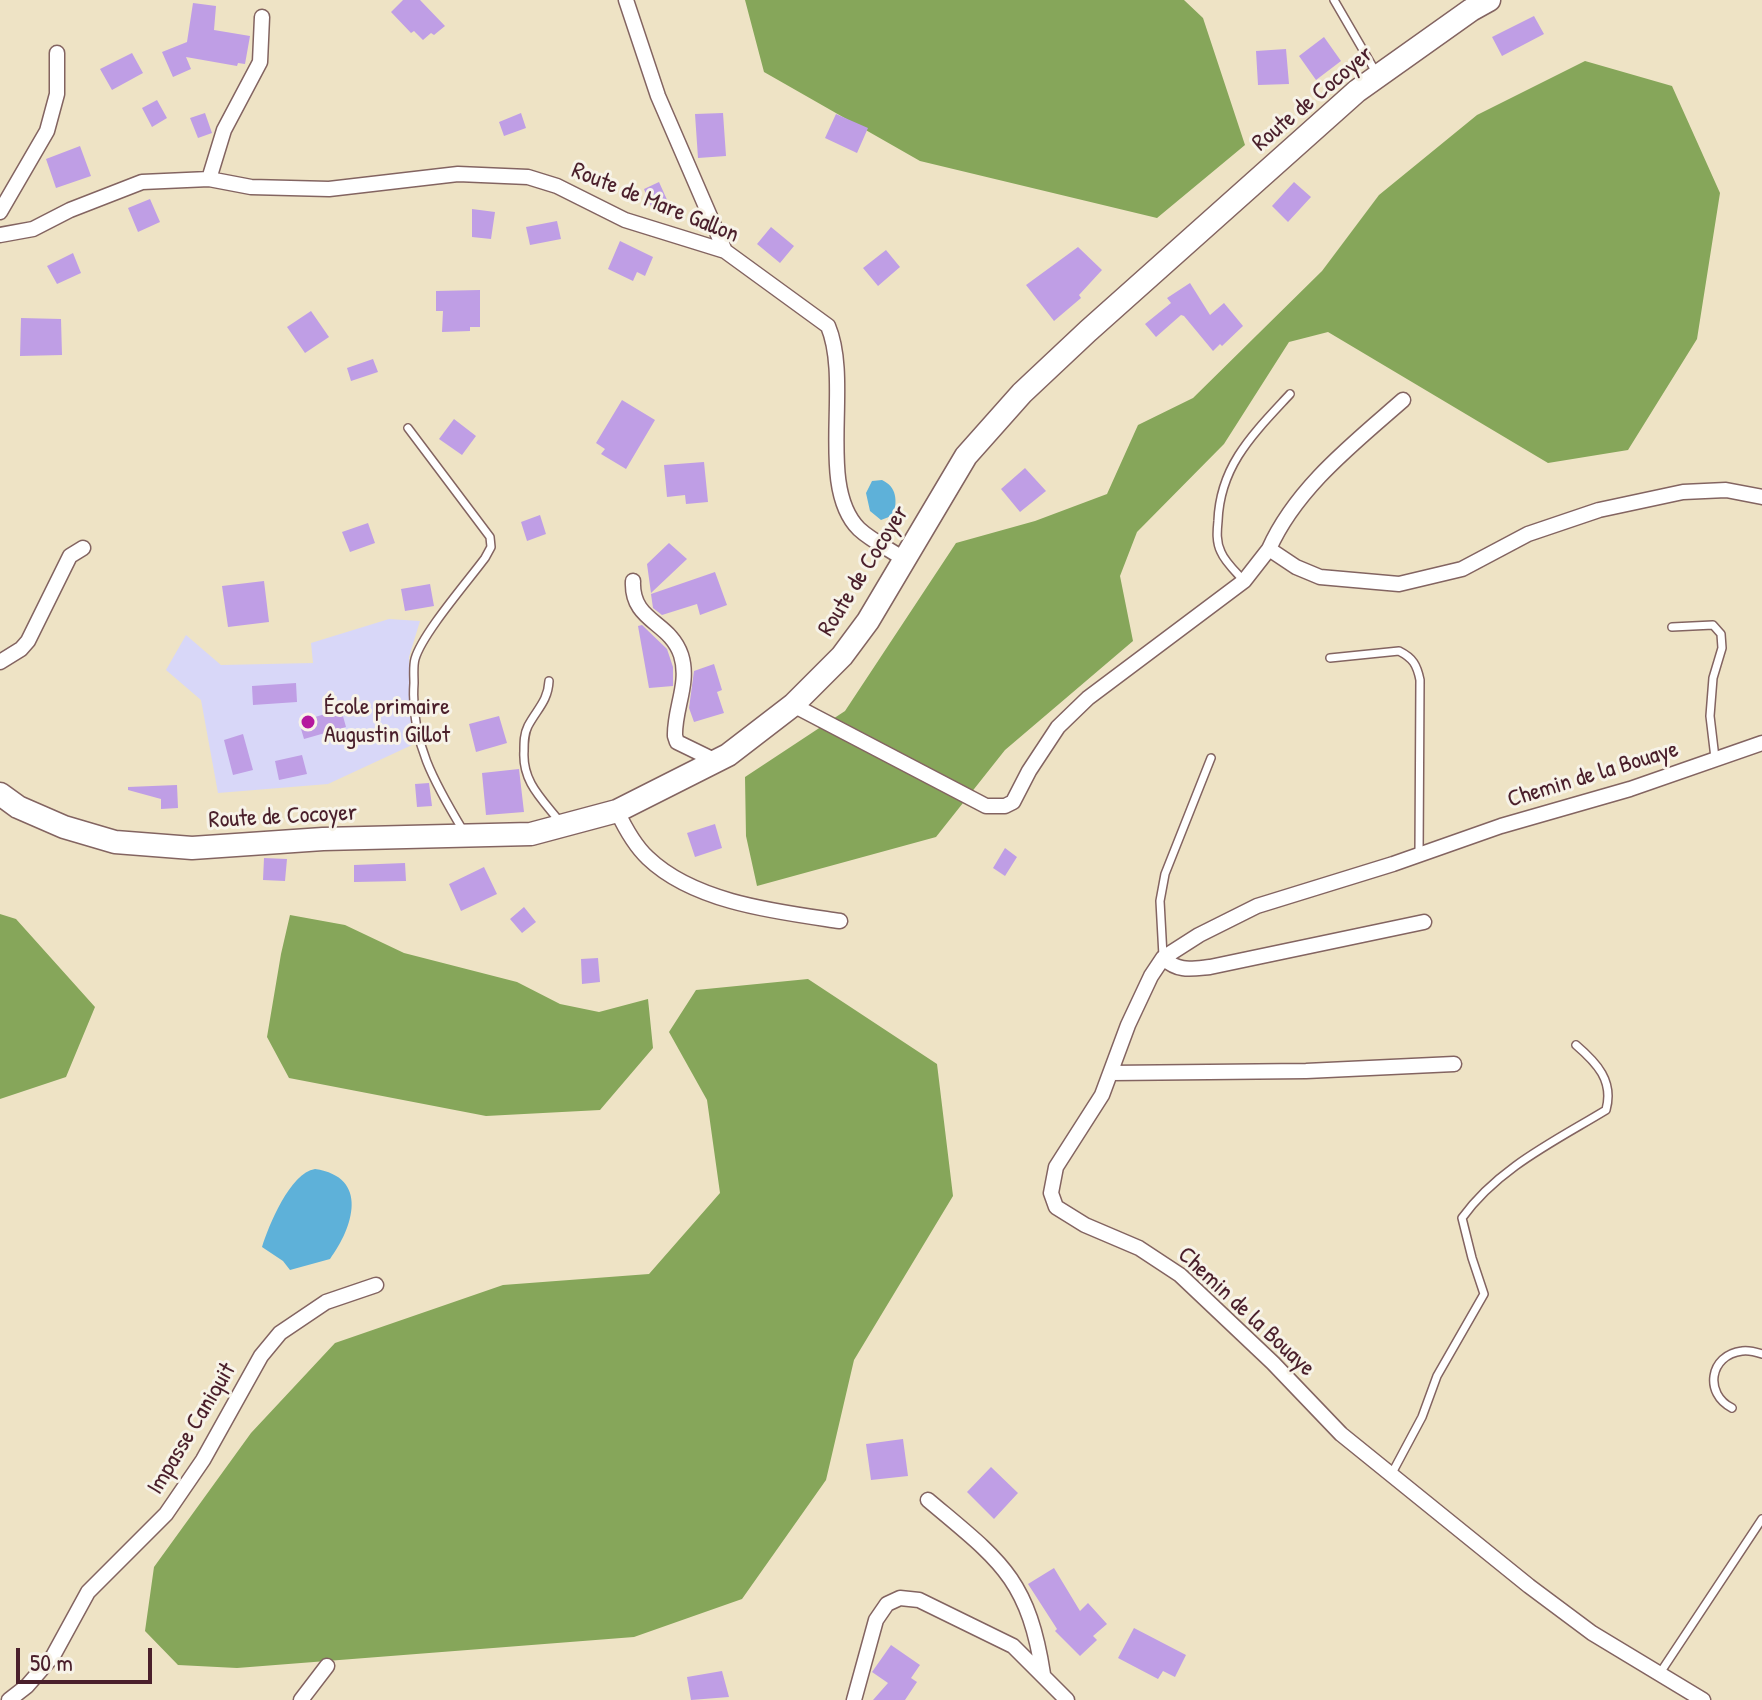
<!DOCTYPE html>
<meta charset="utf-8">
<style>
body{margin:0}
#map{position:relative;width:1762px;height:1700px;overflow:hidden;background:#eee3c5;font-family:"Patrick Hand",sans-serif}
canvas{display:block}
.scale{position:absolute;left:16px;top:1648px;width:136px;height:36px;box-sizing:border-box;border:4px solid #4a1f2b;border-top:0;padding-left:10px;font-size:24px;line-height:28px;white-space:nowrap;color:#4a1f2b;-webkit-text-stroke:6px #f7f3e8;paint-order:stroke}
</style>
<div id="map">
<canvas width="1762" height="1700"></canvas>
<div class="scale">50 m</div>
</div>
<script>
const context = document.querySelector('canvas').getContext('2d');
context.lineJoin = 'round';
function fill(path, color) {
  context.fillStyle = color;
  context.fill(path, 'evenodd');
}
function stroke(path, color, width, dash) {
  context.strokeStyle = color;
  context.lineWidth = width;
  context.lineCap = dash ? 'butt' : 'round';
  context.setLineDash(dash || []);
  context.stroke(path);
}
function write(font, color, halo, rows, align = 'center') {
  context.font = font + ' "Patrick Hand",sans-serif';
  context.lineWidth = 6;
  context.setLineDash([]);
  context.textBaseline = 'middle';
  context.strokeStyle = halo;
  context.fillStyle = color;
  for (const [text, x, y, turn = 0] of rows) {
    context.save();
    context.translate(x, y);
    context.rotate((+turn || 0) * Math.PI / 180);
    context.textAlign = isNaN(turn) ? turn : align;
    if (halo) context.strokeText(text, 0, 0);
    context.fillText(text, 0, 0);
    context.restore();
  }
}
const built = new Path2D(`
 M389,619l31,2 -11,36 3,88 -84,39 -110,9 -17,-93 -35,-30 20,-35 35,30 92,-2 -2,-20z`);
const forest = new Path2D(`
 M745,0h439l19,18 42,127 -88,73 -237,-57 -156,-89z
 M1585,61l87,25 48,107 -23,146 -69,111 -80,13 -220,-131 -39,10 -65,102 -87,88 -17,44 13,65 -128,109 -69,87 -179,49 -11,-50 -1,-59 100,-66 111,-168 79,-22 72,-27 31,-69 55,-27 129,-127 57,-76 98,-80z
 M0,914l16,5 79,88 -29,70 -66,22z
 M290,915l55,10 59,28 113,29 43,22 39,8 49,-13 5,49 -53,62 -114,6 -197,-38 -22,-41 14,-83z
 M808,979l129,85 16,132 -99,164 -28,120 -84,119 -108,38 -397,31 -59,-3 -33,-34 9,-64 97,-134 84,-90 168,-58 146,-11 71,-81 -13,-93 -38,-68 27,-42z`);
const water = new Path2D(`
 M882,480c15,7 15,20 12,35l-13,5 -11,-9 -4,-18 6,-12z
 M315,1169c55,8 38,59 15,90l-40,11 -7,-9 -21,-14c7,-22 28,-74 53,-78z`);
const building = new Path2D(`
 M403,0h17l25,26 -11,9 -3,-2 -8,7 -9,-9 -3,2 -20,-21z
 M193,3l23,3 -2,24 36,6 -5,28 -7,-1 -1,3 -51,-9 5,12 -18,8 -11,-25 25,-10z
 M1534,16l10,18 -42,22 -10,-19z
 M1324,37l17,24 -25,19 -17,-24z
 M1286,49l3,35 -31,1 -2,-34z
 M132,53l11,20 -31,17 -12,-21z
 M157,100l10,18 -15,9 -10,-19z
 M205,113l7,20 -14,5 -8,-20z
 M521,113l5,15 -22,8 -5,-14z
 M723,113l3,43 -28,2 -3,-44z
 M836,114l32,14 -11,25 -32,-15z
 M80,146l11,30 -35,12 -10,-29z
 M659,182l9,20 -16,7 -8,-20z
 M1294,182l17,15 -23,25 -16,-16z
 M150,199l10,23 -22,10 -10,-24z
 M472,209l23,3 -4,27 -19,-2z
 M557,221l4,18 -31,6 -4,-18z
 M771,227l23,19 -14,17 -23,-19z
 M620,241l33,16 -8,19 -8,-4 -4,9 -25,-12z
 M1078,247l24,23 -23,25 2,3 -27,23 -28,-36z
 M886,250l14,17 -22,19 -15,-18z
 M73,253l8,20 -24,11 -10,-18z
 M1190,283l20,32 14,-12 19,23 -21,20 -2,-2 -7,7 -29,-35 -3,-1 -25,22 -11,-13 26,-21 -4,-5z
 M480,290v37h-10v4l-28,1 1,-21h-7v-20z
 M311,311l18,26 -24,16 -18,-26z
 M21,318l40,1 1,36 -42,1z
 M373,359l5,13 -27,9 -4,-13z
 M622,400l33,20 -29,49 -25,-15 4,-5 -9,-6z
 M454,419l22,17 -14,19 -23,-16z
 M704,462l4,40 -22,2 -1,-9 -18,2 -3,-32z
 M1025,468l21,23 -26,21 -19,-23z
 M540,515l6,19 -19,7 -6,-19z
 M368,523l7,20 -25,9 -8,-20z
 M669,543l18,16 -36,34 -4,-29z
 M715,572l12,33 -27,10 -3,-11 -35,11 -9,-7 -2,-14z
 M264,581l5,41 -41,5 -6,-41z
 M430,584l4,22 -29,5 -4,-22z
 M642,625l25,24 6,18v19l-24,2 -11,-62z
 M714,664l8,26 -5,2 7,21 -30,9 -5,-14 5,-37z
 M296,683l1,19 -44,3 -1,-19z
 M341,709l5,18 -42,12 -5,-17z
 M499,716l8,27 -31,9 -7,-28z
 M243,734l10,36 -20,5 -9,-35z
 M302,755l5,19 -28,6 -4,-19z
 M519,769l5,43 -38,3 -4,-42z
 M429,783l3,23 -15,1 -2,-23z
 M177,785l1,23 -17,1v-10l-33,-9v-3z
 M715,824l7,24 -27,9 -8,-24z
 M1005,848l12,9 -12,19 -12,-8z
 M264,858l23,1 -2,22 -22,-1z
 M405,863l1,18 -52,1v-17z
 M484,867l13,27 -36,17 -12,-27z
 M524,907l12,15 -14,11 -12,-14z
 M598,958l2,24 -18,2 -1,-25z
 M903,1439l5,37 -37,4 -5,-36z
 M991,1467l27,26 -24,26 -27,-27z
 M1054,1568l26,43 8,-8 19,21 -14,12 4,4 -17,16 -25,-25 2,-2 -29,-45z
 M1134,1628l52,27 -11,22 -12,-6 -5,8 -40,-21z
 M891,1645l29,20 -9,13 6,4 -12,18h-32l15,-17 -16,-11z
 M722,1671l7,26 -38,3 -4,-23z`);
const lane = new Path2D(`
 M1334,0l43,74
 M408,428l82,109 1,10 -6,11c-17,23 -63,76 -70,101 -2,7 -1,17 -1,24 -4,58 21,101 50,149
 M1244,581c-8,-9 -19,-19 -23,-29 -5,-10 -4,-21 -3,-31 2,-56 36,-88 72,-127
 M1672,627l41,-2 8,9 1,14 -9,30 -3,38 5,42
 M1330,658l69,-7c14,7 18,14 21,29l-1,175
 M549,681c-1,20 -12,28 -21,45 -4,8 -4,16 -4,25 -2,31 18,48 36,71
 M1163,956l-3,-55 5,-27 46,-116
 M1732,1408c-28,-14 -23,-53 10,-57 6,-1 14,1 20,3
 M1391,1475l31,-58 15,-41 47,-82 -12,-36 -10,-40c36,-50 93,-77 144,-108 8,-29 -9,-47 -30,-65
 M1660,1673l102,-154`);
const street = new Path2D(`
 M626,0l32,96 67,155
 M209,179l15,-49 36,-68 2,-45
 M0,212l47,-81 10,-37v-41
 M0,235l33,-6 37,-19 72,-28 67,-3 42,8 78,2 129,-15 70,3 29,9 68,34 100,31 103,75c24,57 -12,160 31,203 13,12 32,21 46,31
 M1269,549c27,-61 85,-106 134,-149
 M633,581c-2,41 37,40 48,74 9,28 -7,54 -6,81l2,6 39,19
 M0,662l21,-13 7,-8 42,-85 13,-8
 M793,705l193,101h19l8,-4 16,-31 29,-44 30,-29 156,-117 25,-32 27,18 24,10 79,7 63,-15 66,-35 71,-24 84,-18 43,-2 36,7
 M617,811c8,17 17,34 31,47 47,45 131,54 192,63
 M1163,958c16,14 27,11 47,9l214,-45
 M1111,1073l195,-2 148,-7
 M928,1500c71,60 100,77 115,174
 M9,1700l18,-14 26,-30 35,-64 78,-78 37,-54 58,-104 19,-23 46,-31 50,-17
 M301,1700l26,-34
 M854,1700l22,-80 11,-16 13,-6 19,2 94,46 54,54
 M1703,1700l-111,-67 -63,-47 -188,-152 -68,-71 -93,-88 -41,-27 -54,-23 -29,-18 -5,-14 5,-26 46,-72 26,-70 23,-49 12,-18 36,-23 58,-29 136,-42 108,-38 129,-37 132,-46`);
const secondary = new Path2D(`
 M0,794l18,13 46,20 51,15 77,6 131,-9 208,-5 86,-23 111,-56 65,-50 49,-49 26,-35 98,-165 56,-63 66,-62 269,-240 114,-81 18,-10`);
const markers = [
 [308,722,8,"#b5179e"]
];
const streetNames = [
 ["Route de Cocoyer",1313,99,-40],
 ["Route de Mare Gallon",655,203,22],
 ["Route de Cocoyer",864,571,-58],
 ["Chemin de la Bouaye",1593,775,-17],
 ["Route de Cocoyer",283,817,-3],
 ["Chemin de la Bouaye",1246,1312,43],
 ["Impasse Caniquit",192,1429,-59]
];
const poiNames = [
 ["École primaire",324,708],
 ["Augustin Gillot",324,736]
];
fill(built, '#d8d7f8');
fill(forest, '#86a65a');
fill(water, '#5eb1d9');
fill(building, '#bf9ee5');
stroke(lane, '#836461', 10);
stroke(street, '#836461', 17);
stroke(secondary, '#836461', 25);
stroke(lane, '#fff', 7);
stroke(street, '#fff', 14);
stroke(secondary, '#fff', 22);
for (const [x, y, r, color] of markers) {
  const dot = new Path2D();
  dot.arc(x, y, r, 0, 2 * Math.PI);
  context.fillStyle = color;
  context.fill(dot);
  stroke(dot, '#f7f3e8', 3);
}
write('24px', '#4a1f2b', '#f7f3e8', streetNames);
write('24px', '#4a1f2b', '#f7f3e8', poiNames, 'left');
</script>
